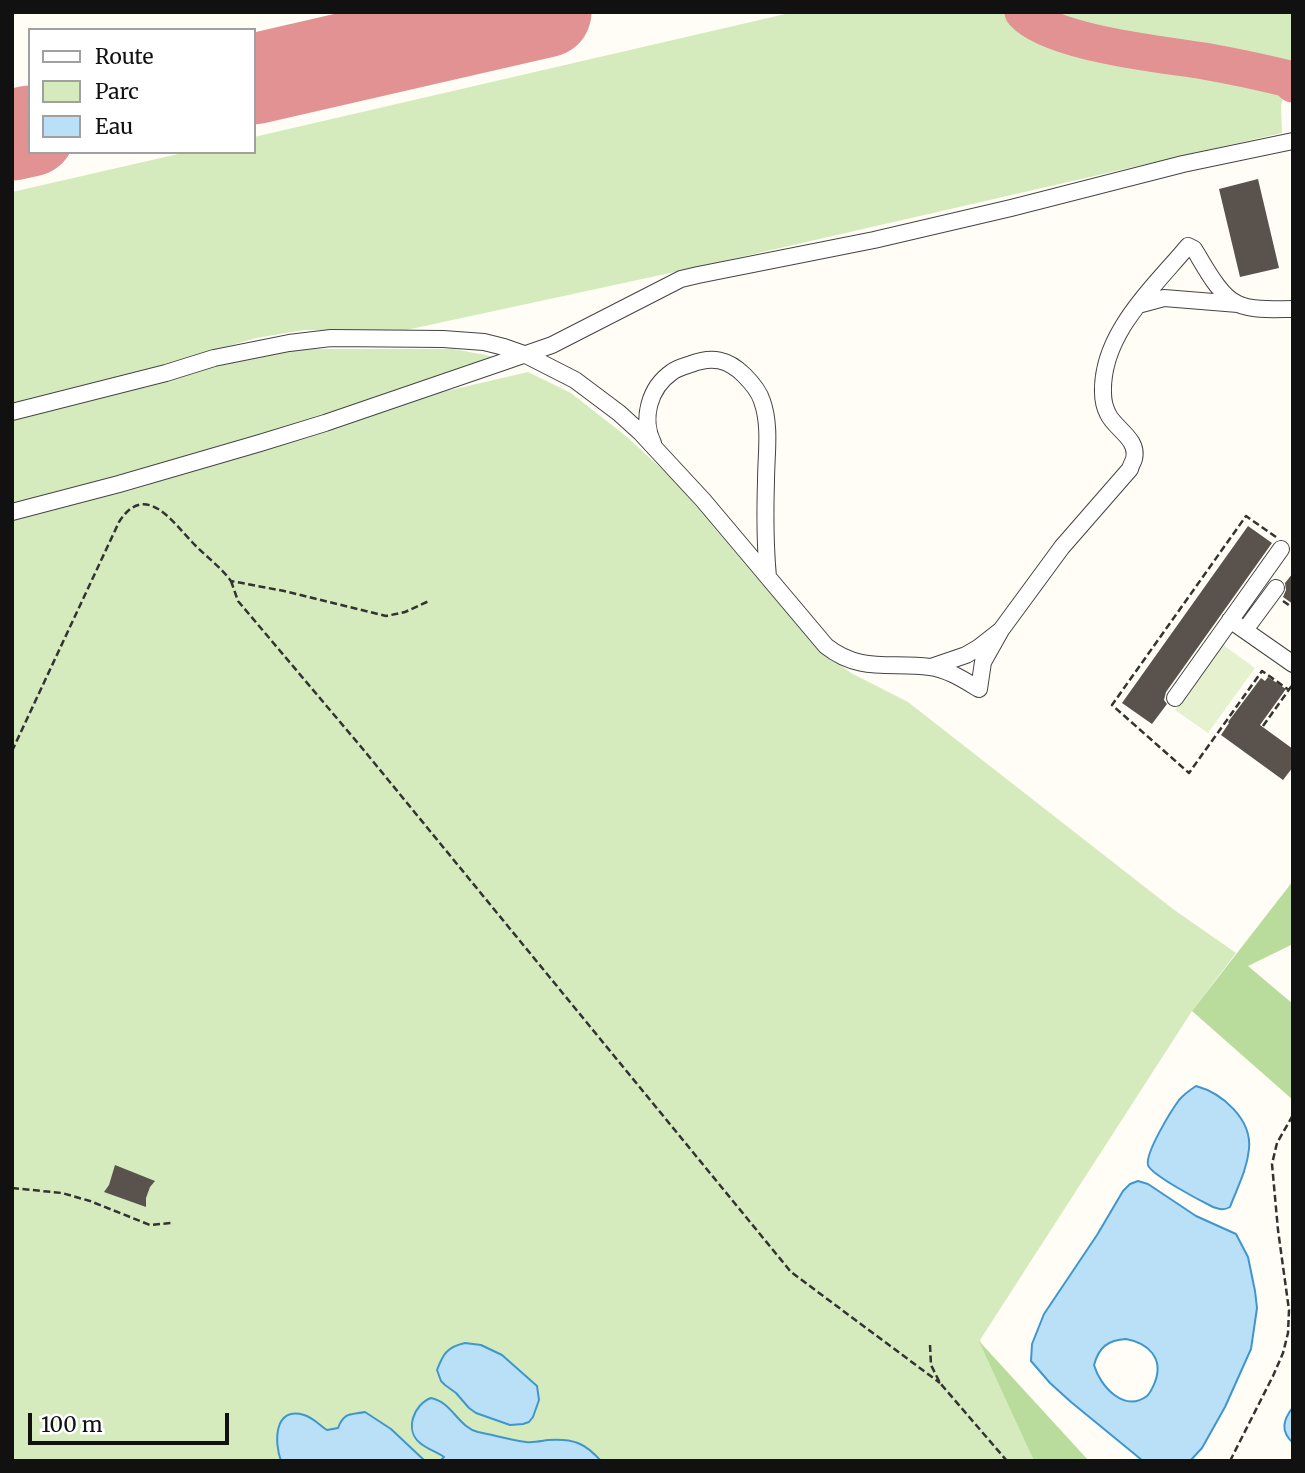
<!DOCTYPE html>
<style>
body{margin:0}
#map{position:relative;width:1305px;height:1473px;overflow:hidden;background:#fffdf5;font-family:Merriweather,serif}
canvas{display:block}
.frame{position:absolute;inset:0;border:14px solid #111;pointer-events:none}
.legend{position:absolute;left:28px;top:28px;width:228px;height:126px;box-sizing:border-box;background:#fff;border:2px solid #a0a0a0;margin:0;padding:9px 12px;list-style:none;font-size:21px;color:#111}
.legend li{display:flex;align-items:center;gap:14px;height:35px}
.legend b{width:35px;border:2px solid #a0a0a0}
.scale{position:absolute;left:28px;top:1413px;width:201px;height:32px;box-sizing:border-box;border:4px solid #111;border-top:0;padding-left:9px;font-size:21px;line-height:24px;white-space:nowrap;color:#111;-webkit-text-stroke:5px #fff;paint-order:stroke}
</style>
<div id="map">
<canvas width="1305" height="1473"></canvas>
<div class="frame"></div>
<ul class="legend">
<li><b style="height:9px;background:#fff"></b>Route</li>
<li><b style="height:19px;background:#d5ebbd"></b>Parc</li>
<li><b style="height:19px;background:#b9e0f7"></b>Eau</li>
</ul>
<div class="scale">100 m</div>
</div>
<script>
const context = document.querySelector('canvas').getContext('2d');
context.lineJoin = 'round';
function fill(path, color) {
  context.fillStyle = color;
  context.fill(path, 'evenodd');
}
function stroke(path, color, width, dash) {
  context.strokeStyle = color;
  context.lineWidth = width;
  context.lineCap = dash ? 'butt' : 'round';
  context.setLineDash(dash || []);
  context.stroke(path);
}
const green = new Path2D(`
 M794,12h499v57l-12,36 1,28 -598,137 -278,60h-102l-48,8 -187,55 -57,13v-214l175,-40h67v-15z
 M302,349h151l33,6 20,6 -494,150v-93l208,-56z
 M528,372l43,21 56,44 49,45 68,81 74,85 33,25 57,29 265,207 63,44 -44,58 -212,329 54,121h-1022v-942l124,-30 276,-90z`);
const forest = new Path2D(`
 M1293,881v63l-45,22 45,38v96l-101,-89z
 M979,1341l110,120h-55z`);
const pitch = new Path2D(`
 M1222,644l33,24 -47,65 -33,-23z`);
const water = new Path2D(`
 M1196,1086c26,7 56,33 53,63 -2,21 -12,39 -19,58 -7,4 -11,2 -17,0 -12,-6 -62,-32 -65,-42 -3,-12 23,-54 31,-65 5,-6 11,-10 17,-14z
 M1138,1181l10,3 48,32 40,18 12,23 7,34 2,17 -6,41 -26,58 -23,41 -12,13h-47l-72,-59 -21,-19 -19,-22 1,-17 12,-30 53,-79 26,-44 7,-7zM1126,1339c22,4 38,19 29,43 -2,5 -4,10 -8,14 -23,17 -47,-10 -53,-31 5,-18 14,-25 32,-26z
 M465,1343l16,2 21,10 35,31 2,14 -6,17 -4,5 -6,2 -13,1 -34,-12 -7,-5 -13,-15 -11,-8 -4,-4 -4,-11c6,-16 10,-23 28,-27z
 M431,1398c21,4 27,29 47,34 16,3 32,8 48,10 7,1 15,-1 22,-2 25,-2 37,3 53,21h-161l4,-4c-7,-5 -17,-8 -24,-14 -16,-13 -6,-39 11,-45z
 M1293,1407v36c-13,-12 -10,-23 0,-36z
 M365,1412l26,17 34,32h-144c-7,-19 -7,-55 23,-46 10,3 15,10 23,15l11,-2c6,-16 12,-13 27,-16z`);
const taxiway = new Path2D(`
 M1023,12c27,31 138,42 181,49 28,5 57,11 85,18l4,5`);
const runway = new Path2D(`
 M254,79l292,-67
 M12,135l18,-4`);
const building = new Path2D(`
 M1258,179l21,89 -39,9 -21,-88z
 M1248,526l24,17 -106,149 -2,8 3,4 -15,20 -30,-21z
 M1293,573v31l-10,-7 3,-7 -1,-7z
 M1268,677l18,12 -26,36 33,24v18l-10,13 -62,-45 8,-12 -1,-1 33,-44 4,3z
 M115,1165l40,16 -5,6 -4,11v9l-42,-15 5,-7z`);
const path = new Path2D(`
 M1276,537l-30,-21 -134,189 77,68 73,-102 27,19
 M231,581l7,20 124,147 429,524 149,111
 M1283,601l10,7
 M1263,726l30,-42
 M12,751l107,-229c26,-41 53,-1 73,20 13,14 28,24 39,39l53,10 102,25 19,-4 24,-11
 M12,1188l50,5 28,8 60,24 21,-2
 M930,1345l1,20 9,18 67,78
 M1230,1461l43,-85 10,-23 5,-20 1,-23 -11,-80 -6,-66 5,-21 16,-28`);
const minor = new Path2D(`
 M1138,305l26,-7 74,6
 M12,412l154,-39 48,-15 75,-15 42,-5 112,1 41,3 20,5 20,7 51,26 44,33 21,19 63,68 123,146c34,27 64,16 104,21 17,2 34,13 49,22l4,-27 18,-32
 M653,443c-12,-24 -4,-55 19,-71 5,-4 13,-6 19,-8 21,-8 37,-5 53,11 7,7 15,16 18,26 9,25 4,54 4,80 -1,32 -1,64 2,96
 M12,512l107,-28 141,-41 65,-20 181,-62 46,-16 129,-66 17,-4 176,-35 137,-32 172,-44 110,-23
 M1230,620l63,44
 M1245,630l31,-42
 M931,667l35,-12 12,-7 23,-18 61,-83 68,-78c1,-4 3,-7 4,-10 5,-20 -19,-30 -26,-45 -3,-6 -5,-15 -5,-21 -2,-59 50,-105 85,-147l6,3c10,16 26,48 44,55 16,7 38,5 55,5
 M1175,698l106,-149`);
fill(green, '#d5ebbd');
fill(forest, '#b9dc9c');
fill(pitch, '#e6f2cf');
fill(water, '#b9e0f7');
stroke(water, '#3f96cf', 2);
stroke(taxiway, '#e29292', 37);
stroke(runway, '#e29292', 91);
fill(building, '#5a524d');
stroke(minor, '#444', 18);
stroke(path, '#333', 2.5, [7, 3.5]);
stroke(minor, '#fff', 16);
</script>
